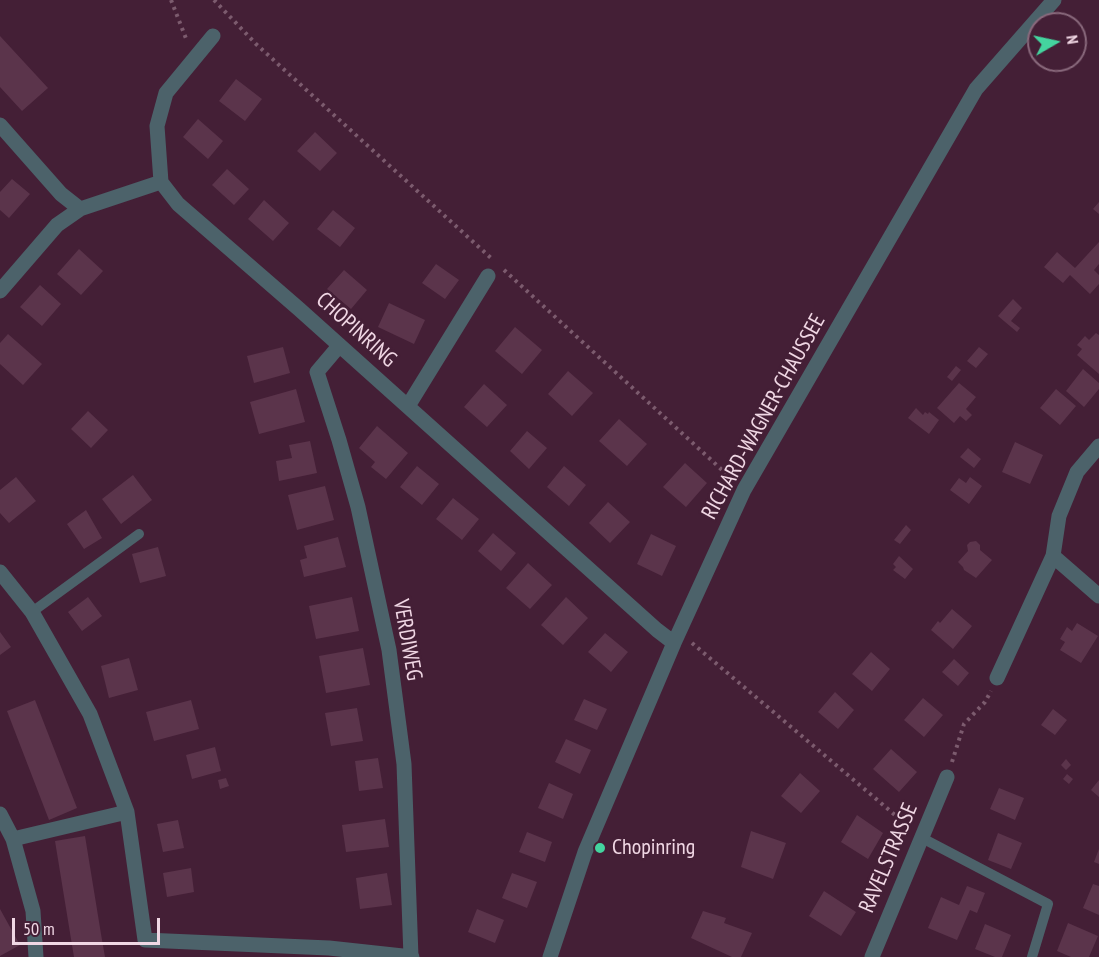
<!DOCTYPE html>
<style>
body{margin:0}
#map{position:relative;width:1099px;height:957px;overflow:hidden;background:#441f36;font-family:"PT Sans Narrow",sans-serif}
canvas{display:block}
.north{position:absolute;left:1027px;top:12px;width:60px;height:60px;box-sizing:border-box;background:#441f36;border:2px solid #89697c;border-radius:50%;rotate:81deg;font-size:16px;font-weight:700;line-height:24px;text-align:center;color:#f0d7e4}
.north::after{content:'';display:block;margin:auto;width:21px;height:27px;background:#44d49f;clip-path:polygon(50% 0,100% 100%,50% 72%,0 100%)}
.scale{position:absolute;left:12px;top:918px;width:148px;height:27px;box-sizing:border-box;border:3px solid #f0d7e4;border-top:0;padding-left:8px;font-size:18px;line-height:21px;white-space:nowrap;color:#f0d7e4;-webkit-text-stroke:4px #441f36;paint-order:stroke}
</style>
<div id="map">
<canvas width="1099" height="957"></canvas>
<div class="north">N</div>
<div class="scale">50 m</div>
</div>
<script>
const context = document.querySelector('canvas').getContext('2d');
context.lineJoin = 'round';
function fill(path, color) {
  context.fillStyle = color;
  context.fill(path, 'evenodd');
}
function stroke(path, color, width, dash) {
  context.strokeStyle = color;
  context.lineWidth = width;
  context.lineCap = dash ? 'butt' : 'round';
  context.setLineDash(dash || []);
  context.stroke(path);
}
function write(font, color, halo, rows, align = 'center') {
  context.font = font + ' "PT Sans Narrow",sans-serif';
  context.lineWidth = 5;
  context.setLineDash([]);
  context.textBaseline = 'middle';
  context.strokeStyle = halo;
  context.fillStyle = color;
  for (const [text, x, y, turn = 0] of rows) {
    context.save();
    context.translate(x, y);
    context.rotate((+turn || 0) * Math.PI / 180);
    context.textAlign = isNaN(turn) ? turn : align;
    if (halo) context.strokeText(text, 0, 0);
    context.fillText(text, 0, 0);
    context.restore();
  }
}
const building = new Path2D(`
 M0,36l48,52 -26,23 -22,-24z
 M236,79l26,20 -17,22 -26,-20z
 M198,119l25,22 -15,18 -25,-22z
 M315,132l22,21 -17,18 -23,-20z
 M227,169l22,20 -15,16 -22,-20z
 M12,179l18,15 -21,24 -9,-8v-18z
 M264,200l25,23 -16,18 -25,-22z
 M1099,202v12l-6,-5z
 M333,210l22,18 -15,19 -23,-18z
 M1099,242v22l-5,6 5,5v9l-9,10 -20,-19 -7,8 -19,-16 13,-15 18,16z
 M79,249l24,22 -22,24 -24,-21z
 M436,264l23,16 -14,19 -23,-16z
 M344,270l23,20 -16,19 -24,-20z
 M40,285l21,19 -19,22 -22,-19z
 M1013,299l9,9 -11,13 9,7 -3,4 -19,-16z
 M389,303l36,17 -11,24 -36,-17z
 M515,327l27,23 -20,24 -27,-23z
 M1096,333l3,2v39l-22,-19 5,-6 -5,-4 8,-9 4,4z
 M8,334l34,30 -19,21 -23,-21v-21z
 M283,347l7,26 -36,10 -7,-27z
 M979,347l9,7 -12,14 -9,-7z
 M956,366l5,4 -9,11 -5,-4z
 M1083,369l16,14v6l-15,18 -18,-16z
 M568,371l25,22 -21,23 -24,-22z
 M959,383l17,14 -10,12 6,6 -6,6 -6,-5 -6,7 -17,-15z
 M484,384l23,21 -20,22 -23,-20z
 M296,389l9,33 -46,12 -9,-32z
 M1056,389l20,17 -16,19 -20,-17z
 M916,408l7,7 2,-3 3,2 1,-2 10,8 -10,14 -21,-16z
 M88,411l20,19 -17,18 -20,-19z
 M619,419l28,25 -20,22 -28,-25z
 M377,426l31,27 -22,26 -15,-12 4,-5 -16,-14z
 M527,431l20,17 -18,21 -19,-18z
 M310,441l7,32 -38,8 -3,-20 16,-3 -3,-13z
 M1015,442l28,13 -13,29 -28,-12z
 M968,448l13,11 -7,9 -14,-11z
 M685,463l22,20 -21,24 -23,-20z
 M417,466l22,18 -17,21 -22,-18z
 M564,466l22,19 -17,21 -22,-19z
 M133,475l19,25 -31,24 -19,-25z
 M16,477l20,24 -27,22 -9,-10v-23z
 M970,477l12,9 -13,18 -19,-14 9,-12 7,5z
 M325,486l9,34 -37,10 -9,-35z
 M453,498l26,21 -17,21 -26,-21z
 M608,502l22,20 -20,21 -21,-20z
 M86,510l16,28 -18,11 -17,-25z
 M906,525l5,5 -11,14 -6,-4z
 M493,533l23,20 -15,18 -23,-20z
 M651,534l25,12 -14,30 -25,-12z
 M338,537l8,30 -42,10 -4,-17 7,-2 -3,-12z
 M976,541l4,4v5l12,10 -16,18 -12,-8 -1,-3 -5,-5 10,-11 -1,-6 3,-3z
 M158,547l8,29 -26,7 -8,-29z
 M899,556l14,13 -8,10 -12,-9 3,-3 -3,-3z
 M528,563l24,22 -22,24 -24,-21z
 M88,597l14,19 -20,15 -14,-19z
 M352,597l7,34 -43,8 -7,-33z
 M566,597l22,21 -25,27 -22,-20z
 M952,609l20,17 -19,23 -22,-19 7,-9 2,2z
 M1077,623l21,13 -17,27 -21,-13 5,-8 -5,-3 7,-12 5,4z
 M0,632l11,15 -11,8z
 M605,633l23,19 -17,20 -23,-20z
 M363,648l7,37 -44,8 -7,-37z
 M871,652l19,17 -18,22 -20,-17z
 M129,658l9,32 -29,8 -8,-32z
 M954,659l15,14 -11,13 -16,-14z
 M835,692l19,18 -16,19 -20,-17z
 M923,698l20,17 -19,22 -20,-17z
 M584,699l23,10 -10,21 -23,-10z
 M35,700l42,108 -28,12 -42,-109z
 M191,700l8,29 -45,12 -8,-29z
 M357,708l6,33 -32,5 -6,-33z
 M1053,709l14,11 -12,15 -14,-10z
 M566,739l25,11 -11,24 -25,-12z
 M215,747l6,24 -29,8 -6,-24z
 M891,749l26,23 -18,20 -26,-23z
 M378,758l5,30 -24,3 -4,-30z
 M1066,759l5,6 -5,5 -5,-5z
 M800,773l20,18 -19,22 -20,-17z
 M1067,774l6,5 -4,5 -6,-5z
 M226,778l3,8 -9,3 -2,-9z
 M1099,780v17l-8,-7z
 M549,783l24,11 -10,25 -25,-11z
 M999,788l25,10 -9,22 -25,-11z
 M857,815l26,18 -15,26 -27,-17z
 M385,819l4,28 -43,5 -4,-27z
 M178,820l6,28 -21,4 -6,-28z
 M751,831l35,12 -13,36 -32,-12z
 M527,832l25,10 -7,20 -26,-10z
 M998,833l24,10 -11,26 -23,-9z
 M85,836l16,98 4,23h-31l-3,-18 -16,-98z
 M1099,849v15l-5,-2z
 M191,868l3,24 -27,5 -4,-24z
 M387,873l5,32 -32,4 -4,-31z
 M512,873l25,9 -10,26 -25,-10z
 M1093,884l6,2v29l-16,-7z
 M967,886l18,7 -8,20 -7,-3 -13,30 -29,-12 13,-31 18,8z
 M824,891l32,21 -15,24 -32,-20z
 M0,909l20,36 -20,11z
 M477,909l27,11 -9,23 -27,-11z
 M703,911l23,7 -2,5 28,10 -11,24h-9l-41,-19z
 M1068,923l30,13 -9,21h-18l-14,-6z
 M985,924l26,11 -9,22h-7l-20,-8z`);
const path = new Path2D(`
 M171,0l16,41
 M214,0l42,44 236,215
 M504,270l229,210
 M692,643l216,183
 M952,762l12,-38 21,-22 6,-11`);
const lane = new Path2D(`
 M32,612l107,-78
 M922,838l126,66 -16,53`);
const street = new Path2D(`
 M0,125l61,69 19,15
 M161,182l17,22 121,105 358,321 17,13
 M161,182l-4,-56 9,-33 47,-57
 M0,291l57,-66 23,-16 81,-27
 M339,346l-22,26 22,68 19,67 31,143 15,114 7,193
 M408,406l80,-130
 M1053,556l46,40
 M0,572l32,40 58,102 37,98 18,128 184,8 83,9
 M997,678l56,-122 6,-40 18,-44 22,-26
 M0,814l13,25 20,72 3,46
 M13,839l114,-27
 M550,957l35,-105 89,-209 70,-153 232,-401 78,-89
 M872,957l75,-180`);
const markers = [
 [600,848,6,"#44d49f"]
];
const streetNames = [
 ["CHOPINRING",356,330,42],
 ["RICHARD-WAGNER-CHAUSSEE",764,417,-61],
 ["VERDIWEG",407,640,80],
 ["RAVELSTRASSE",889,858,-67]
];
const poiNames = [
 ["Chopinring",612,848]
];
fill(building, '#5b344b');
stroke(path, '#7c5b6e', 4, [3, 4.5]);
stroke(lane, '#4c626a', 10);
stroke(street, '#4c626a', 15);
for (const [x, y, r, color] of markers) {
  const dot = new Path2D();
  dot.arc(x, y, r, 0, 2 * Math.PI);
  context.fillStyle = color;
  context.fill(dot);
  stroke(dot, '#441f36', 2);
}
write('22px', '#f0d7e4', '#441f36', streetNames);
write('22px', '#f0d7e4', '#441f36', poiNames, 'left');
</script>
